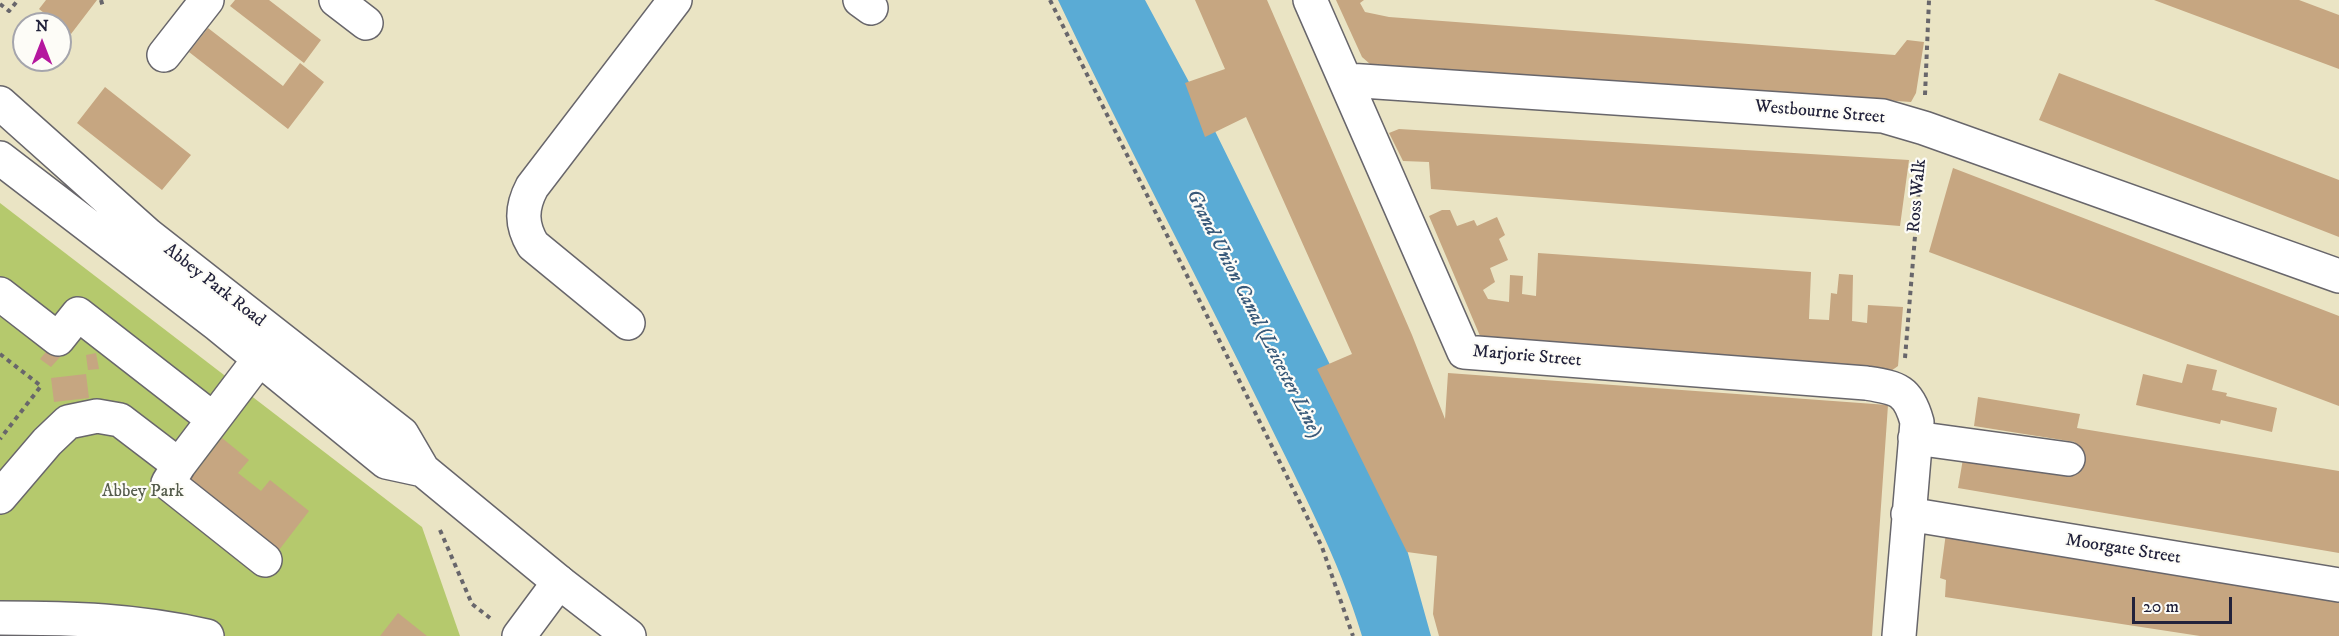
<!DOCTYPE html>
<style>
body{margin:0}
#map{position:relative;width:2339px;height:636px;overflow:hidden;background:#eae4c4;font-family:"IM FELL DW Pica",serif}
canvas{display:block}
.north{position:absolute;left:12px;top:12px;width:60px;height:60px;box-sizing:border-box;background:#fdfcf7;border:2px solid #a5a5ac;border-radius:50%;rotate:0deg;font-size:16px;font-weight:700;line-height:24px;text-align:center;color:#22223b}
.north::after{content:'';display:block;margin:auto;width:21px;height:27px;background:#b5179e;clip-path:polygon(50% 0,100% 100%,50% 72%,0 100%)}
.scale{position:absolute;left:2132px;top:597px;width:100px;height:27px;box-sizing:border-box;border:3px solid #22223b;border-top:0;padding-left:8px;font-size:18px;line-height:21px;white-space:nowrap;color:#22223b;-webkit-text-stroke:4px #fdfcf7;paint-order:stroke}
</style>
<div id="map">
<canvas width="2339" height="636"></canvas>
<div class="north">N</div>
<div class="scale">20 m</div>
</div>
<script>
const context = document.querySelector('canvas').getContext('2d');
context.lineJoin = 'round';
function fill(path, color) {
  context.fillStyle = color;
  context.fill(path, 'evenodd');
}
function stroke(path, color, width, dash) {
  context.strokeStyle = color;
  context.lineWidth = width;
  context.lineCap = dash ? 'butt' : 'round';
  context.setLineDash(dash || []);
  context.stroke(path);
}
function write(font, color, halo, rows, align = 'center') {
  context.font = font + ' "IM FELL DW Pica",serif';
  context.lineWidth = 4.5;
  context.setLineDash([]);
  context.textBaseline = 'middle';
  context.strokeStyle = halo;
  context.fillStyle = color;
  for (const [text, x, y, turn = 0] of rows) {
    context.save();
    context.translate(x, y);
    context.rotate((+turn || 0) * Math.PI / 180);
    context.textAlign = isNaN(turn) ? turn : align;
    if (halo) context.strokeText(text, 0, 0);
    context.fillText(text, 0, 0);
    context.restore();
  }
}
const green = new Path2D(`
 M0,203l422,324 38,109h-460z`);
const water = new Path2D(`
 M1058,0h87l66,123 158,321 35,95 27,97h-69c-23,-77 -62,-149 -97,-221 -68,-139 -141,-275 -207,-415z`);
const building = new Path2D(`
 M46,0h51l-26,34 -32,-25z
 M235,0h34l52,40 -17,23 -74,-57z
 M1195,0h72l145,335 33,84 3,-46 440,32 -16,231h-433l-6,-22 4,-58 -30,-4 -90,-183 35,-15 -106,-237 -41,20 -20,-54 40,-14z
 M1336,0h28l-4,3 5,9 24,5 506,38 12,-15 17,2 -8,51 -5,9 -541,-38 -8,-7z
 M2154,0h145l40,15v54z
 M208,28l75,58 17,-23 24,19 -36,47 -99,-77z
 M2059,73l280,107v57l-300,-117z
 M105,87l86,68 -29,35 -85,-67z
 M1399,129l510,31 -9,66 -469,-37 -2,-27 -26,-1 -14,-28z
 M1953,168l386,148v90l-410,-154z
 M1442,210h8l7,16 17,-6 3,6 20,-9 8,18 -6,4 9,21 -18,8 5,14 -12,8 5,9 21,3 1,-27 13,1 -1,18 14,2 2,-43 273,19 -2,47 20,1 2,-27 6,1 2,-20 14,1 -1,46 15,2 1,-18 35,2 -5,59 -7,5 -408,-28 -54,-127z
 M50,347l11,9 -10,11 -11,-8z
 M96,353l3,16 -11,1 -2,-15z
 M2187,364l30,6 -5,20 15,3 -1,3 51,12 -5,24 -51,-12 -1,4 -84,-19 7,-31 39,9z
 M86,374l3,24 -35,4 -3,-24z
 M1978,397l102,17 -3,14 262,43v82l-381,-65 6,-35 106,18 5,-29 -101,-16z
 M222,438l27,22 -11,13 23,18 9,-11 39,31 -30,39 -90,-69z
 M1946,533l393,65v38h-139l-255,-39 1,-17 -6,-2z
 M398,613l29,23h-47z`);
const path = new Path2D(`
 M101,0l2,7
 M1050,0l272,547 31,89
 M0,4l9,7 9,-11
 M1925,95l4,-95
 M0,354l41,32 -41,53
 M1905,358l16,-195
 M440,530l32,74 18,14`);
const minor = new Path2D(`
 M336,0l30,23
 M860,0l11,8
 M1310,0l154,352 402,31c31,5 42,6 51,39l-18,214
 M164,55l43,-55
 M1347,80l536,36 41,12 415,148
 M0,294l58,45 20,-25 135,105
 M628,323l-95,-78c-12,-20 -12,-37 -1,-58l143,-187
 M1915,438l153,21
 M179,465l97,-128
 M0,497l47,-55 21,-20 29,-6 23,4 59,45 -11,18 97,77
 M1908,514l431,71
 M0,618c73,0 135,2 207,18
 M519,636l40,-54`);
const major = new Path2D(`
 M0,103l148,132 254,199 21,36 136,112 70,54
 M0,158l218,167 168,137 37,8`);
const streetNames = [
 ["Westbourne Street",1820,113,5],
 ["Ross Walk",1918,196,-85],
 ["Abbey Park Road",214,286,38],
 ["Marjorie Street",1527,357,5],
 ["Moorgate Street",2123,550,9]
];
const parkNames = [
 ["Abbey Park",143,492]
];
const waterNames = [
 ["Grand Union Canal (Leicester Line)",1253,314,63]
];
fill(green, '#b5c96d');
fill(water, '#5aabd5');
fill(building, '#c6a681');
stroke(minor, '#68666b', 36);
stroke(major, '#68666b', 36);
stroke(path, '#68666b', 4, [4.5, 4.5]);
stroke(minor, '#fff', 33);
stroke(major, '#fff', 33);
write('18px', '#22223b', '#fdfcf7', streetNames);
write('18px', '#555c4c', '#fdfcf7', parkNames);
write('italic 20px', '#385979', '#fdfcf7', waterNames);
</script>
